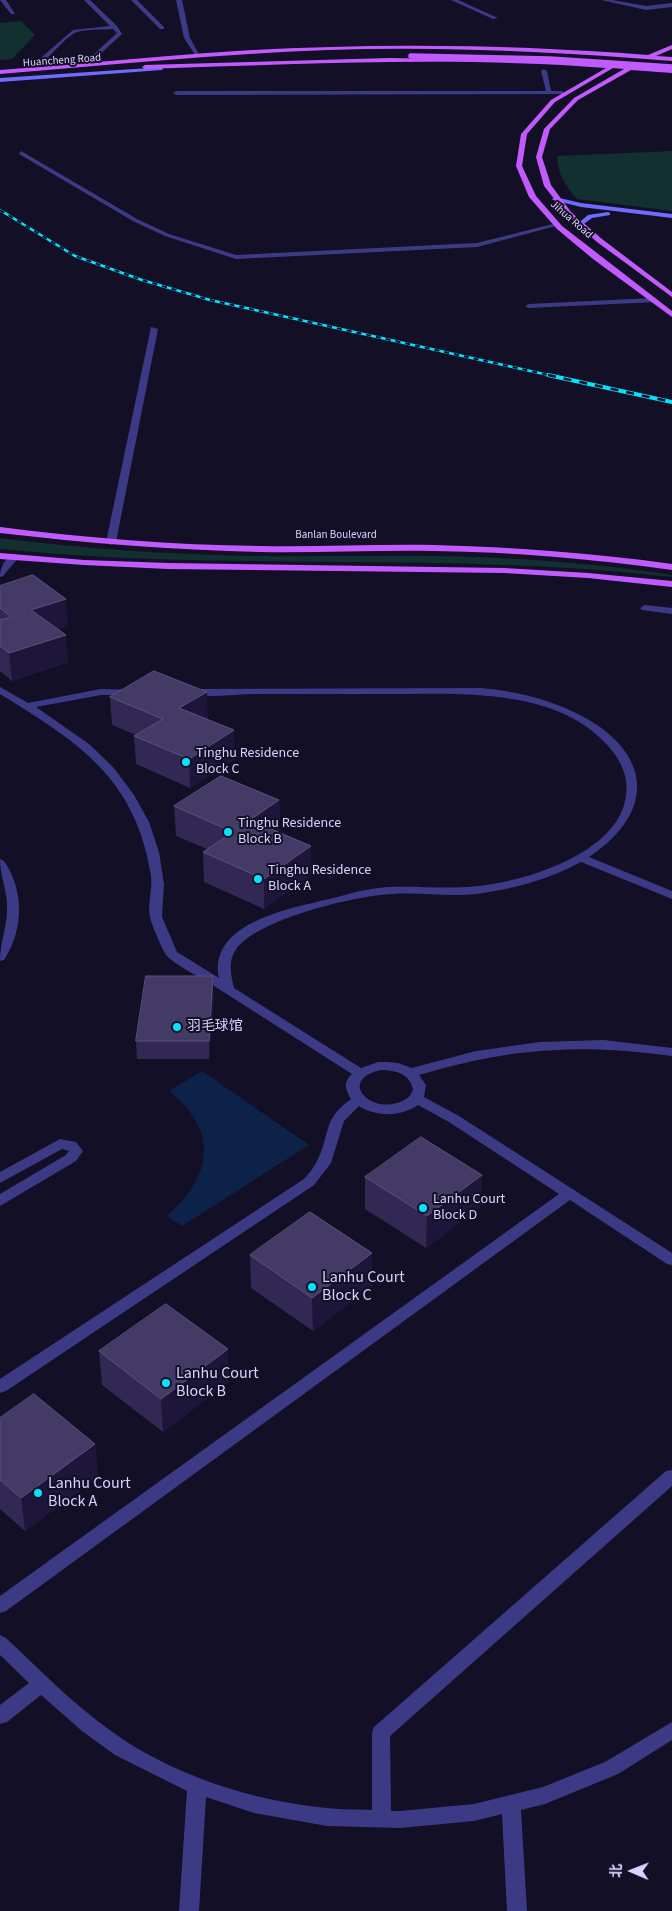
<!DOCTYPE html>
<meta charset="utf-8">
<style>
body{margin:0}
#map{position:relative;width:672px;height:1911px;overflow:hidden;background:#130f26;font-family:"Source Sans 3","Noto Sans SC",sans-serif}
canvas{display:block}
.north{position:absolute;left:607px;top:1846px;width:50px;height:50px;-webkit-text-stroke:4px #130f26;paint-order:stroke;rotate:271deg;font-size:14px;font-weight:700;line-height:20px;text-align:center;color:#d9d4ff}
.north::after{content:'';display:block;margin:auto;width:18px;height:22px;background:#d9d4ff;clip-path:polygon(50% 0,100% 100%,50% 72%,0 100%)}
</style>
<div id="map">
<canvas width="672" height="1911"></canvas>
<div class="north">北</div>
</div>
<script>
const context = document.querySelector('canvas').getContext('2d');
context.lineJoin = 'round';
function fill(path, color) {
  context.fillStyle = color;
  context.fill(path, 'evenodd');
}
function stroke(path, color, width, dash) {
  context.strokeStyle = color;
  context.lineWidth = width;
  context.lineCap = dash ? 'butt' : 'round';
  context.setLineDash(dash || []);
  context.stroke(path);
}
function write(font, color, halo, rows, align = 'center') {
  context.font = font + ' "Source Sans 3","Noto Sans SC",sans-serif';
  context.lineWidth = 4;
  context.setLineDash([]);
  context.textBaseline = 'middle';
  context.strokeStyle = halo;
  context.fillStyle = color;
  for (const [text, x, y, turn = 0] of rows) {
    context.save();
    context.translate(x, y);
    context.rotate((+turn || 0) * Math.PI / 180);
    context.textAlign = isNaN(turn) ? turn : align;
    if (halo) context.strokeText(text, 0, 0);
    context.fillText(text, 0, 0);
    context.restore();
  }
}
const green = new Path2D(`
 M21,21l14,14 -23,24 -12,1v-37z
 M672,151v60l-95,-12c-12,-14 -19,-24 -20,-43z
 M0,538c86,11 174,17 260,18 58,1 116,-1 174,0 80,1 159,7 238,19v2c-223,-26 -448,-5 -672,-28z`);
const water = new Path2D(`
 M202,1071l107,74 -127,81 -15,-10c46,-41 52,-85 2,-125z`);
const street = new Path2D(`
 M0,0h6l9,14h-4z
 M84,0h6l27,26 5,8 -36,33 -5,-1 36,-33 -4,-4c-11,1 -26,0 -36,3 -17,7 -34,39 -54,39v-2l13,-7 37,-32 37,-4z
 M131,0h6l27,27v2h-4z
 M176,0h6l8,38 10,18h-4l-12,-18z
 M451,0h7l40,18 -5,1z
 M601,0h11l34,6 26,-3v4l-26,3z
 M544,69l3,2 4,20h12l2,3 -389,1 -3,-2 3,-2h370l-5,-20z
 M21,151l116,68 32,15 67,21 241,-12 80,-20 3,2 -83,22 -241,12 -71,-23 -32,-15 -114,-67z
 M653,298l4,2 -1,2 -127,6 -4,-2 4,-2z
 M151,327l7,2 -42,213 -5,3 -5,-3z
 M14,554l5,3 -16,19 -3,1c0,-10 5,-19 14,-23z
 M645,605l27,3v6l-30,-4 -2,-2z
 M0,687l28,16 73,-14 39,1 1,2 -1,2 -4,1h-35l-65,12 53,37 24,23 21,28 15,27 10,30 5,32 -2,33 15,35 42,26c-11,-54 68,-69 106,-78 18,-4 35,-10 53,-12 29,-3 58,1 88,-1 49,-2 147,-30 159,-86 5,-20 -2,-38 -16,-54 -51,-60 -150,-53 -221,-53 -46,0 -91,0 -137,0 -21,1 -44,4 -64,0l-1,-2 1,-2 4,-1 290,-1c32,3 65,10 95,25 74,36 84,97 13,144l83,34v8l-91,-37c-33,18 -69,27 -105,32 -28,3 -56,-2 -84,0 -35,1 -139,26 -157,57 -7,11 -4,24 -1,37l127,80 17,-6h9l11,1 14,5 64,-17 64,-9 64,-2 68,8v8c-91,-13 -164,-8 -253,19l7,10 -2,12 35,19 213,137v12l-5,-1 -97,-64 -564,411 -6,2v-17l559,-402 -110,-72 -31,-17c-17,12 -42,12 -59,1l-15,15 -13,42 -17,22 -308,206 -6,2v-14l304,-200c4,-5 9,-10 12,-16 15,-27 5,-43 35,-64 -6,-10 -8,-17 1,-25 -47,-30 -94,-60 -141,-90 -10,-6 -37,-20 -44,-28 -5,-6 -15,-31 -17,-39 -3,-13 3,-28 1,-41 -15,-98 -73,-134 -151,-182zM381,1070c14,0 30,4 32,20l-4,7c-32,24 -76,-16 -28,-27z
 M0,859l4,2c20,29 20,68 0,99l-4,1c0,-19 7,-33 7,-51 1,-18 -7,-33 -7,-51z
 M60,1139l16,3 7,9 -7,10 -76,45v-12l66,-39 3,-4 -7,-2 -62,34v-11z
 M672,1470v16l-282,250 1,75h9l74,-7 69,-17 62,-25 67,-40v18l-54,34 -73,30 -24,6 6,101h-20l-5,-97 -28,7 -74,7 -73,-2 -73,-13 -48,-16 -7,114h-20l8,-120 -72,-36 -33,-24 -41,-36 -34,27 -7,2v-19l29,-22 -29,-28v-20l6,3c34,32 67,66 105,93 60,44 142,70 216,77 15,2 30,1 45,2v-77l2,-6 292,-256z`);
const secondary = new Path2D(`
 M164,67l-2,3 -162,12v-4z
 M555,197l26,6 91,11v4l-91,-11 -28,-7 -1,-1z
 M608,212l2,1v2l-18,3 -11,8 -5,-1 12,-10z`);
const primary = new Path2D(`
 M672,45v4l-16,7 16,1v4c-114,-9 -229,-15 -344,-11 -110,4 -219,15 -328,24v-4c110,-8 221,-21 331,-23 106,-3 211,0 317,8z
 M389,58l178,3 105,8v4l-41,-3 -53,30 -28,29 -8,28 9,28 20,27 31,27 70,53v5l-75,-55 -30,-27 -23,-29 -8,-29 8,-28 30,-31 50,-29 -11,-1 -58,34 -28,32 -5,32 14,30 26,30 110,85v6l-79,-58 -36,-30 -28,-32 -13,-31 5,-32 30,-34 55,-32c-153,-12 -308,-4 -461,1l-3,-2 3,-2z
 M0,527c86,11 173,18 260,19 58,1 116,-2 174,-1 80,2 159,8 238,19v6c-79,-11 -158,-18 -238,-19 -58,-1 -116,2 -174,1 -87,-2 -174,-9 -260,-19z
 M0,553l84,7 84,3 336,5 84,5 84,8v6l-84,-9 -84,-5 -336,-4 -84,-4 -84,-6z`);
const railFar1 = new Path2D(`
 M0,210l75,46 67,24 68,20 343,76`);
const rail = new Path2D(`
 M548,375l124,27`);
const primaryBridge = new Path2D(`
 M411,56l139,3 122,8`);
const wall = new Path2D(`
 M0,586l68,40 -10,3 10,33 -56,19 -12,-10z
 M110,697l98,23 27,39 -45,29 -54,-24 -2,-28 2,-1 -24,-10z
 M279,800l1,29 -3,2 34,44 -47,34 -60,-27 -1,-30 4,-3 -31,-13 -2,-30z
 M214,994l-5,65h-72l-1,-18z
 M482,1175l-2,32 -54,41 -61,-39v-32z
 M372,1253v33l-59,45 -62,-43 -1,-33z
 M99,1351l130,31 -66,50 -61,-47z
 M0,1418l95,26 3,33 -73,54 -25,-22z`);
const shadedWall = new Path2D(`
 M66,599l2,27 -34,11 -3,-27z
 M66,635l2,27 -56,19 -3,-28z
 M207,692l1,28 -27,17 -2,-29z
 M234,730l1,29 -45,29 -1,-29z
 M279,800l1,29 -29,20 -1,-29z
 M311,846v29l-47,34v-30z
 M213,976l1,18 -5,65v-18z
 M482,1175l-2,32 -54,41 1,-32z
 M372,1253v33l-59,45 -1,-33z
 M228,1349l1,33 -66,50 -2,-33z
 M95,1444l3,33 -73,54 -4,-33z`);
const building = new Path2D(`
 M33,575l33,24 -35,11 35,25 -57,18 -9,-7v-26l11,-3 -11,-9v-22z
 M154,671l53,21 -28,16 55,22 -45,29 -55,-23 29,-17 -53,-22z
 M221,776l58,24 -29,20 61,26 -47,33 -61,-27 30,-20 -59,-26z
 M146,976h67l-4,65h-73z
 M421,1137l61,38 -55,41 -62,-39z
 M310,1212l62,41 -60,45 -62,-43z
 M166,1304l62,45 -67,50 -62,-48z
 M34,1394l61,50 -74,54 -21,-18v-62z`);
const markers = [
 [186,762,5,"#00e5ff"],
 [228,832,5,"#00e5ff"],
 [258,879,5,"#00e5ff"],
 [177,1027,5,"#00e5ff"],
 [423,1208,5,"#00e5ff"],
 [312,1287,5,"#00e5ff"],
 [166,1383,5,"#00e5ff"],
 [38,1493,5,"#00e5ff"]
];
const farStreetnames = [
 ["Huancheng Road",62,61,-4],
 ["Jihua Road",571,220,41],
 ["Banlan Boulevard",336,536]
];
const poiNames = [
 ["Tinghu Residence",196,754],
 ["Block C",196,770],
 ["Tinghu Residence",238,824],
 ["Block B",238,840],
 ["Tinghu Residence",268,871],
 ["Block A",268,887],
 ["羽毛球馆",187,1027],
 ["Lanhu Court",433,1200],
 ["Block D",433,1216]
];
const nearPoinames = [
 ["Lanhu Court",322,1278],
 ["Block C",322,1296],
 ["Lanhu Court",176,1374],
 ["Block B",176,1392],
 ["Lanhu Court",48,1484],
 ["Block A",48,1502]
];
fill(green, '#12302f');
fill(water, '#0c2248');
fill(street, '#3d3a85');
fill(secondary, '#6f6bff');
fill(primary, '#c25bff');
stroke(railFar1, '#00e5ff', 2.5);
stroke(rail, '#00e5ff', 4);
stroke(railFar1, '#130f26', 2, [5]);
stroke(rail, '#130f26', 2.5, [8]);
stroke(primaryBridge, '#c25bff', 5.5);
fill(wall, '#312854');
fill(shadedWall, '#1d163a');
fill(building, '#433a66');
stroke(building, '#5a527e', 1);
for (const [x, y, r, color] of markers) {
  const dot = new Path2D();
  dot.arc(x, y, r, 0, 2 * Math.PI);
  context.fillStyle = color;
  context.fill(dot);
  stroke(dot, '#130f26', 2);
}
write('11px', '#d9d4ff', '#130f26', farStreetnames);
write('14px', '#d9d4ff', '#130f26', poiNames, 'left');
write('16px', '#d9d4ff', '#130f26', nearPoinames, 'left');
</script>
